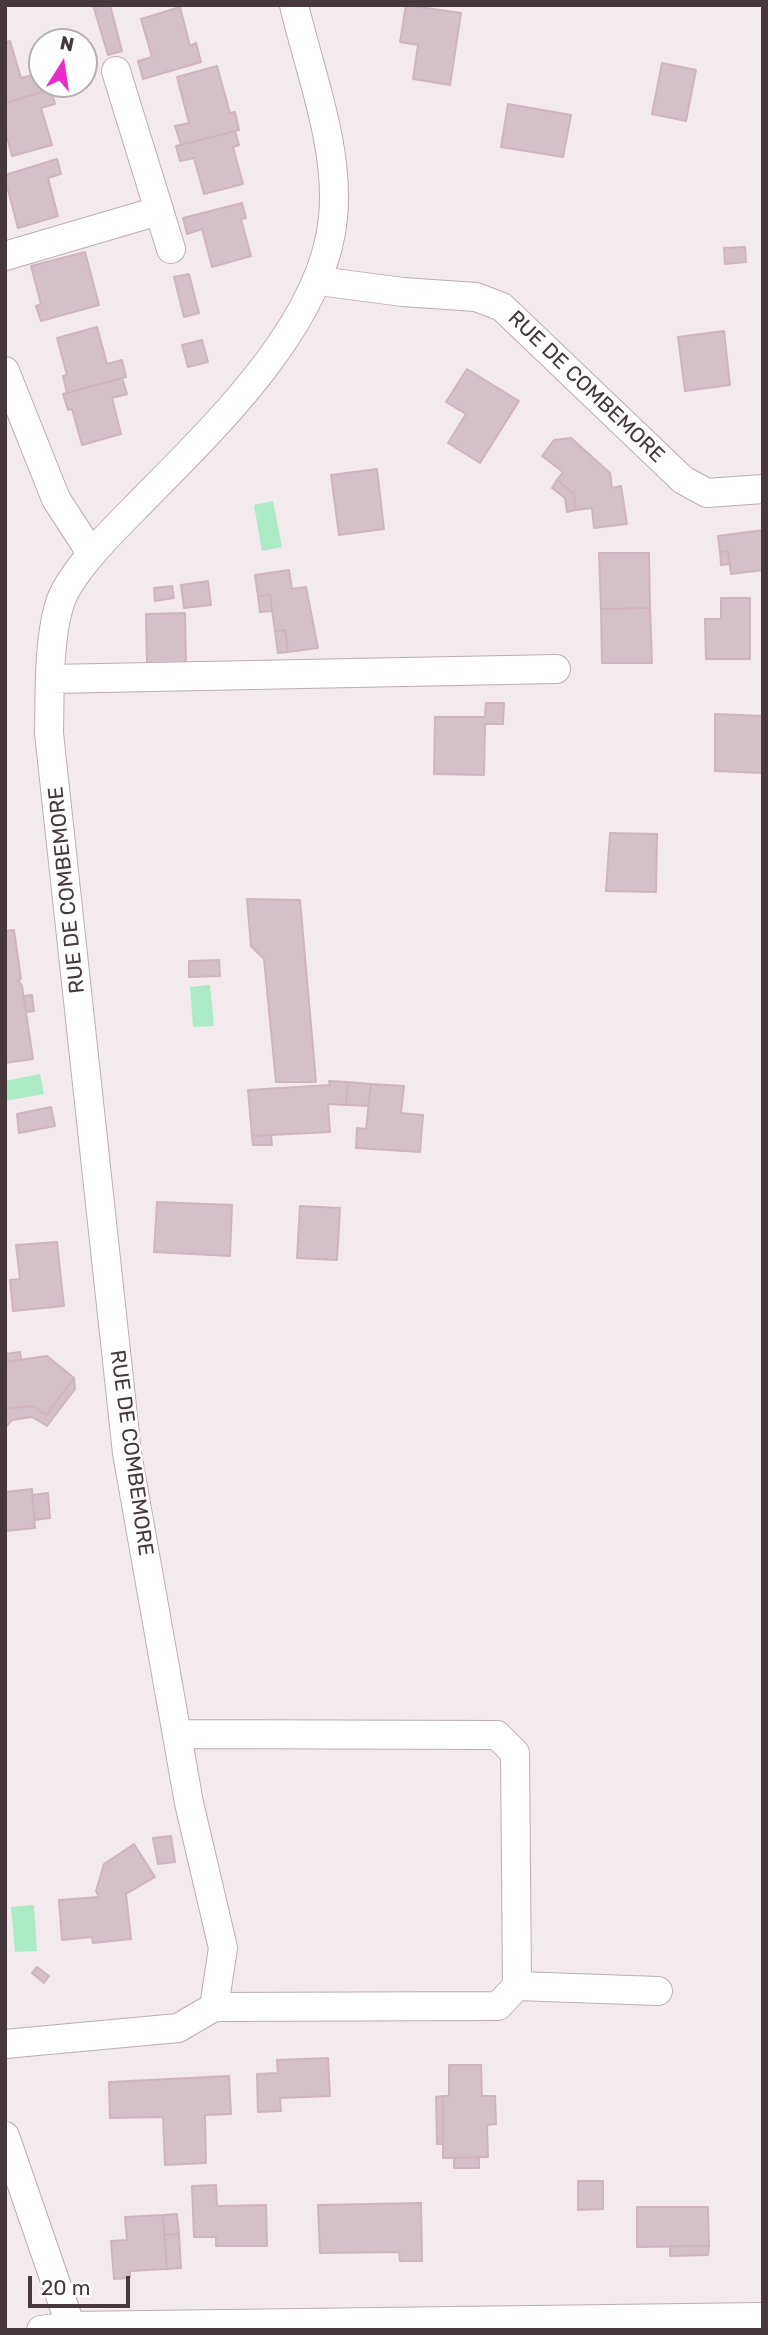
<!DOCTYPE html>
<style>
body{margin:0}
#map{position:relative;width:768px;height:2335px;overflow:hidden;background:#f3eaed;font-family:Rubik,sans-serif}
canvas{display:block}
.frame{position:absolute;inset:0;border:7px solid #47383e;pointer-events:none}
.north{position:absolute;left:28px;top:28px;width:70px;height:70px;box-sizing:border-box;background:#fff;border:2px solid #b5afb2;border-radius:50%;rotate:12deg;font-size:19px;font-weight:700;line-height:28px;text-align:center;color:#47383e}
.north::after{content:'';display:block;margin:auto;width:24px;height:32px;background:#e92ccc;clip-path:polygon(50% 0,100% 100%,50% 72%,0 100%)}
.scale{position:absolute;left:28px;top:2276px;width:102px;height:32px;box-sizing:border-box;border:4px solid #47383e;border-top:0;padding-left:9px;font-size:21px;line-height:24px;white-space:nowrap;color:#47383e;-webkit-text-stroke:5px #fff;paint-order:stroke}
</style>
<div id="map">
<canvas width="768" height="2335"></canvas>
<div class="frame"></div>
<div class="north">N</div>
<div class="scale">20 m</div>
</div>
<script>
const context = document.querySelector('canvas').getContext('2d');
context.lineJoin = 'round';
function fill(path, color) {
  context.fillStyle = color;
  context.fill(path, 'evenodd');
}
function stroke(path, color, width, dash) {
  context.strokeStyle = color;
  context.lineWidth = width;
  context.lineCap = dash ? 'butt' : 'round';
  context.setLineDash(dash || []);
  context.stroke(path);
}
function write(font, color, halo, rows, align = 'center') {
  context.font = font + ' Rubik,sans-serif';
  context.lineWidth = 5;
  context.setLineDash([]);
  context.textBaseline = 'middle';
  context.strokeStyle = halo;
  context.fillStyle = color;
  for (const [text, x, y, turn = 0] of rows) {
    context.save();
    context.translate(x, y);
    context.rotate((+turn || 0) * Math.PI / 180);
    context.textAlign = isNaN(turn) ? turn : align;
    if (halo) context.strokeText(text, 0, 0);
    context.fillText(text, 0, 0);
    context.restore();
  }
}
const water = new Path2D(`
 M273,501l9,46 -20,4 -8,-46z
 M210,985l4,41 -21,1 -3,-40z
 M40,1074l4,20 -39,7v-20z
 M34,1905l3,46 -22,1 -4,-45z`);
const building = new Path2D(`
 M93,5h17l12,46 -14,4z
 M406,5l55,8 -11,72 -37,-6 5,-34 -18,-3z
 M180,7l10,39 6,-3 5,19 -58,17 -5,-18 14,-4 -11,-38z
 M10,41l11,37 15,-4 6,18 -37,11v-60z
 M662,63l34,7 -10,51 -34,-7z
 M217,66l13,47 5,-1 4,18 -58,15 -6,-19 14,-3 -12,-46z
 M51,89l4,15 -14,4 11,37 -40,11 -7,-26v-27z
 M508,104l63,11 -8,42 -62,-10z
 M235,131l4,14 -6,2 10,37 -39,10 -10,-36 -14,3 -4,-15z
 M57,159l4,15 -13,4 10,38 -40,12 -10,-38 -3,1v-16z
 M242,203l4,15 -5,1 10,37 -39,11 -10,-38 -15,5 -4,-16z
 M745,247l1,15 -21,2 -1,-16z
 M85,252l14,53 -58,16 -5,-15 5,-2 -10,-38z
 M189,274l10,39 -15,4 -10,-40z
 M97,327l10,37 15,-4 4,17 -59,16 -4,-17 4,-1 -10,-37z
 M724,331l6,54 -45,6 -7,-54z
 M202,340l6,22 -20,5 -6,-22z
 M467,369l52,32 -39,62 -32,-20 18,-29 -20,-12z
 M122,378l5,16 -15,4 9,36 -39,11 -10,-36 -4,1 -5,-16z
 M571,438l39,35 2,15 9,-2 6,38 -33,4 -2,-20 -16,2 -2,-16 -17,-14 6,-8 -21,-16 12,-16z
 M377,469l7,60 -45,6 -8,-60z
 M557,480l17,14 2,16 -9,2 -2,-14 -13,-10z
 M763,530v40l-32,4 -3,-23 -8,1 -2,-16z
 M728,551l2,13 -9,1 -1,-13z
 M599,553h50l1,55 -49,1z
 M289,570l3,19 14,-2 12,61 -30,4 -3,-22 -10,1 -5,-36 -12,1 -3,-21z
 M208,581l3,24 -27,3 -3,-23z
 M172,586l2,12 -19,3 -1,-13z
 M270,595l2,16 -12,1 -2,-16z
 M721,598h29v61h-44l-1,-40h16z
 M650,608l2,55h-50l-1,-54z
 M185,613l1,51 -39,1 -1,-51z
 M285,630l3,22 -10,1 -3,-22z
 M486,703h18l-1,21h-18l-1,51 -50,-1 1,-57h50z
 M715,714l48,2v57l-48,-2z
 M610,833l47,1 -1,58 -50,-1z
 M247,899l53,1 16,182h-40l-12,-123 -13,-13z
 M14,930l7,49 -3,1 4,6 11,73 -28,4v-132z
 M219,960l1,16 -31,1v-16z
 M32,995l2,16 -8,1 -2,-16z
 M329,1081l19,1 -2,23 -18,-1 2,28 -78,4 -4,-46 82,-5z
 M348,1082l23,2 -3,22 -22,-1z
 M371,1084l33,2 -3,27 22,2 -3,37 -64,-4 1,-20 9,1z
 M51,1107l4,19 -36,7 -2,-19z
 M271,1135l1,10h-19l-1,-9z
 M157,1202l75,3 -2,51 -76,-4z
 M300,1206l40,2 -3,52 -40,-2z
 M57,1242l7,64 -51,5 -3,-31 10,-1 -4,-34z
 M20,1352l1,8 -15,2 -1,-8z
 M47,1356l27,22 -28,37 -13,-9 -28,3v-47z
 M74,1378l1,11 -28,37 -15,-9 -20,3 -7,8v-19l28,-3 13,9z
 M32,1489l3,39 -30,3v-39z
 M48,1493l2,25 -15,2 -3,-25z
 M171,1836l4,26 -17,2 -5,-26z
 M134,1844l21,33 -29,17 5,45 -38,4 -1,-6 -30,3 -3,-40 40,-3 -3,-6 8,-27z
 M37,1967l12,9 -5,7 -12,-10z
 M328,2058l2,38 -50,2 1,13 -23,1 -1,-38 21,-1 -1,-13z
 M449,2065h32l1,31h13l1,28 -9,1 1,32 -45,1v-62h6z
 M229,2076l2,38 -26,1 1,48 -41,2 -2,-48 -53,1 -1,-36z
 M443,2096v48h-6l-1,-47z
 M479,2157v11h-25v-10z
 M578,2181h25v28l-25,1z
 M216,2185l1,21 49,-1 1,41h-51v-9h-22l-2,-51z
 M421,2203l1,58h-22l-1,-9 -79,1 -2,-48z
 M637,2207h71l1,39 -72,1z
 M177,2214l2,20 -15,1 -1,-20z
 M163,2215l4,54 -37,2v7l-16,1 -3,-38 16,-1 -2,-23z
 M179,2234l2,34 -14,1 -3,-34z
 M670,2246h39l-1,9 -38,1z`);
const minor = new Path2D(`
 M116,71l55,178
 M5,256l153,-45
 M319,281l84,11 73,5 26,10 181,173 24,13 56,-4
 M5,371l51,128 35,54
 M51,679l505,-10
 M177,1734l320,1 18,18 2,233 -19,20 -284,1
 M517,1986l141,5
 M5,2044l173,-16 36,-21 9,-59 -34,-145 -62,-350 -78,-720c1,-39 -1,-89 10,-127 8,-30 52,-74 74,-96 73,-75 190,-182 200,-292 7,-70 -23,-145 -39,-213
 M5,2136l67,194
 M41,2330l30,-4 692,-9`);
const streetNames = [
 ["RUE DE COMBEMORE",586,387,44],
 ["RUE DE COMBEMORE",67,890,-96],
 ["RUE DE COMBEMORE",131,1453,82]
];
fill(water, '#abebc5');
fill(building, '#d4c0c8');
stroke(building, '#cfb4be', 2);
stroke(minor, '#beadb3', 30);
stroke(minor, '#fff', 28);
write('21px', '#47383e', '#fff', streetNames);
</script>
